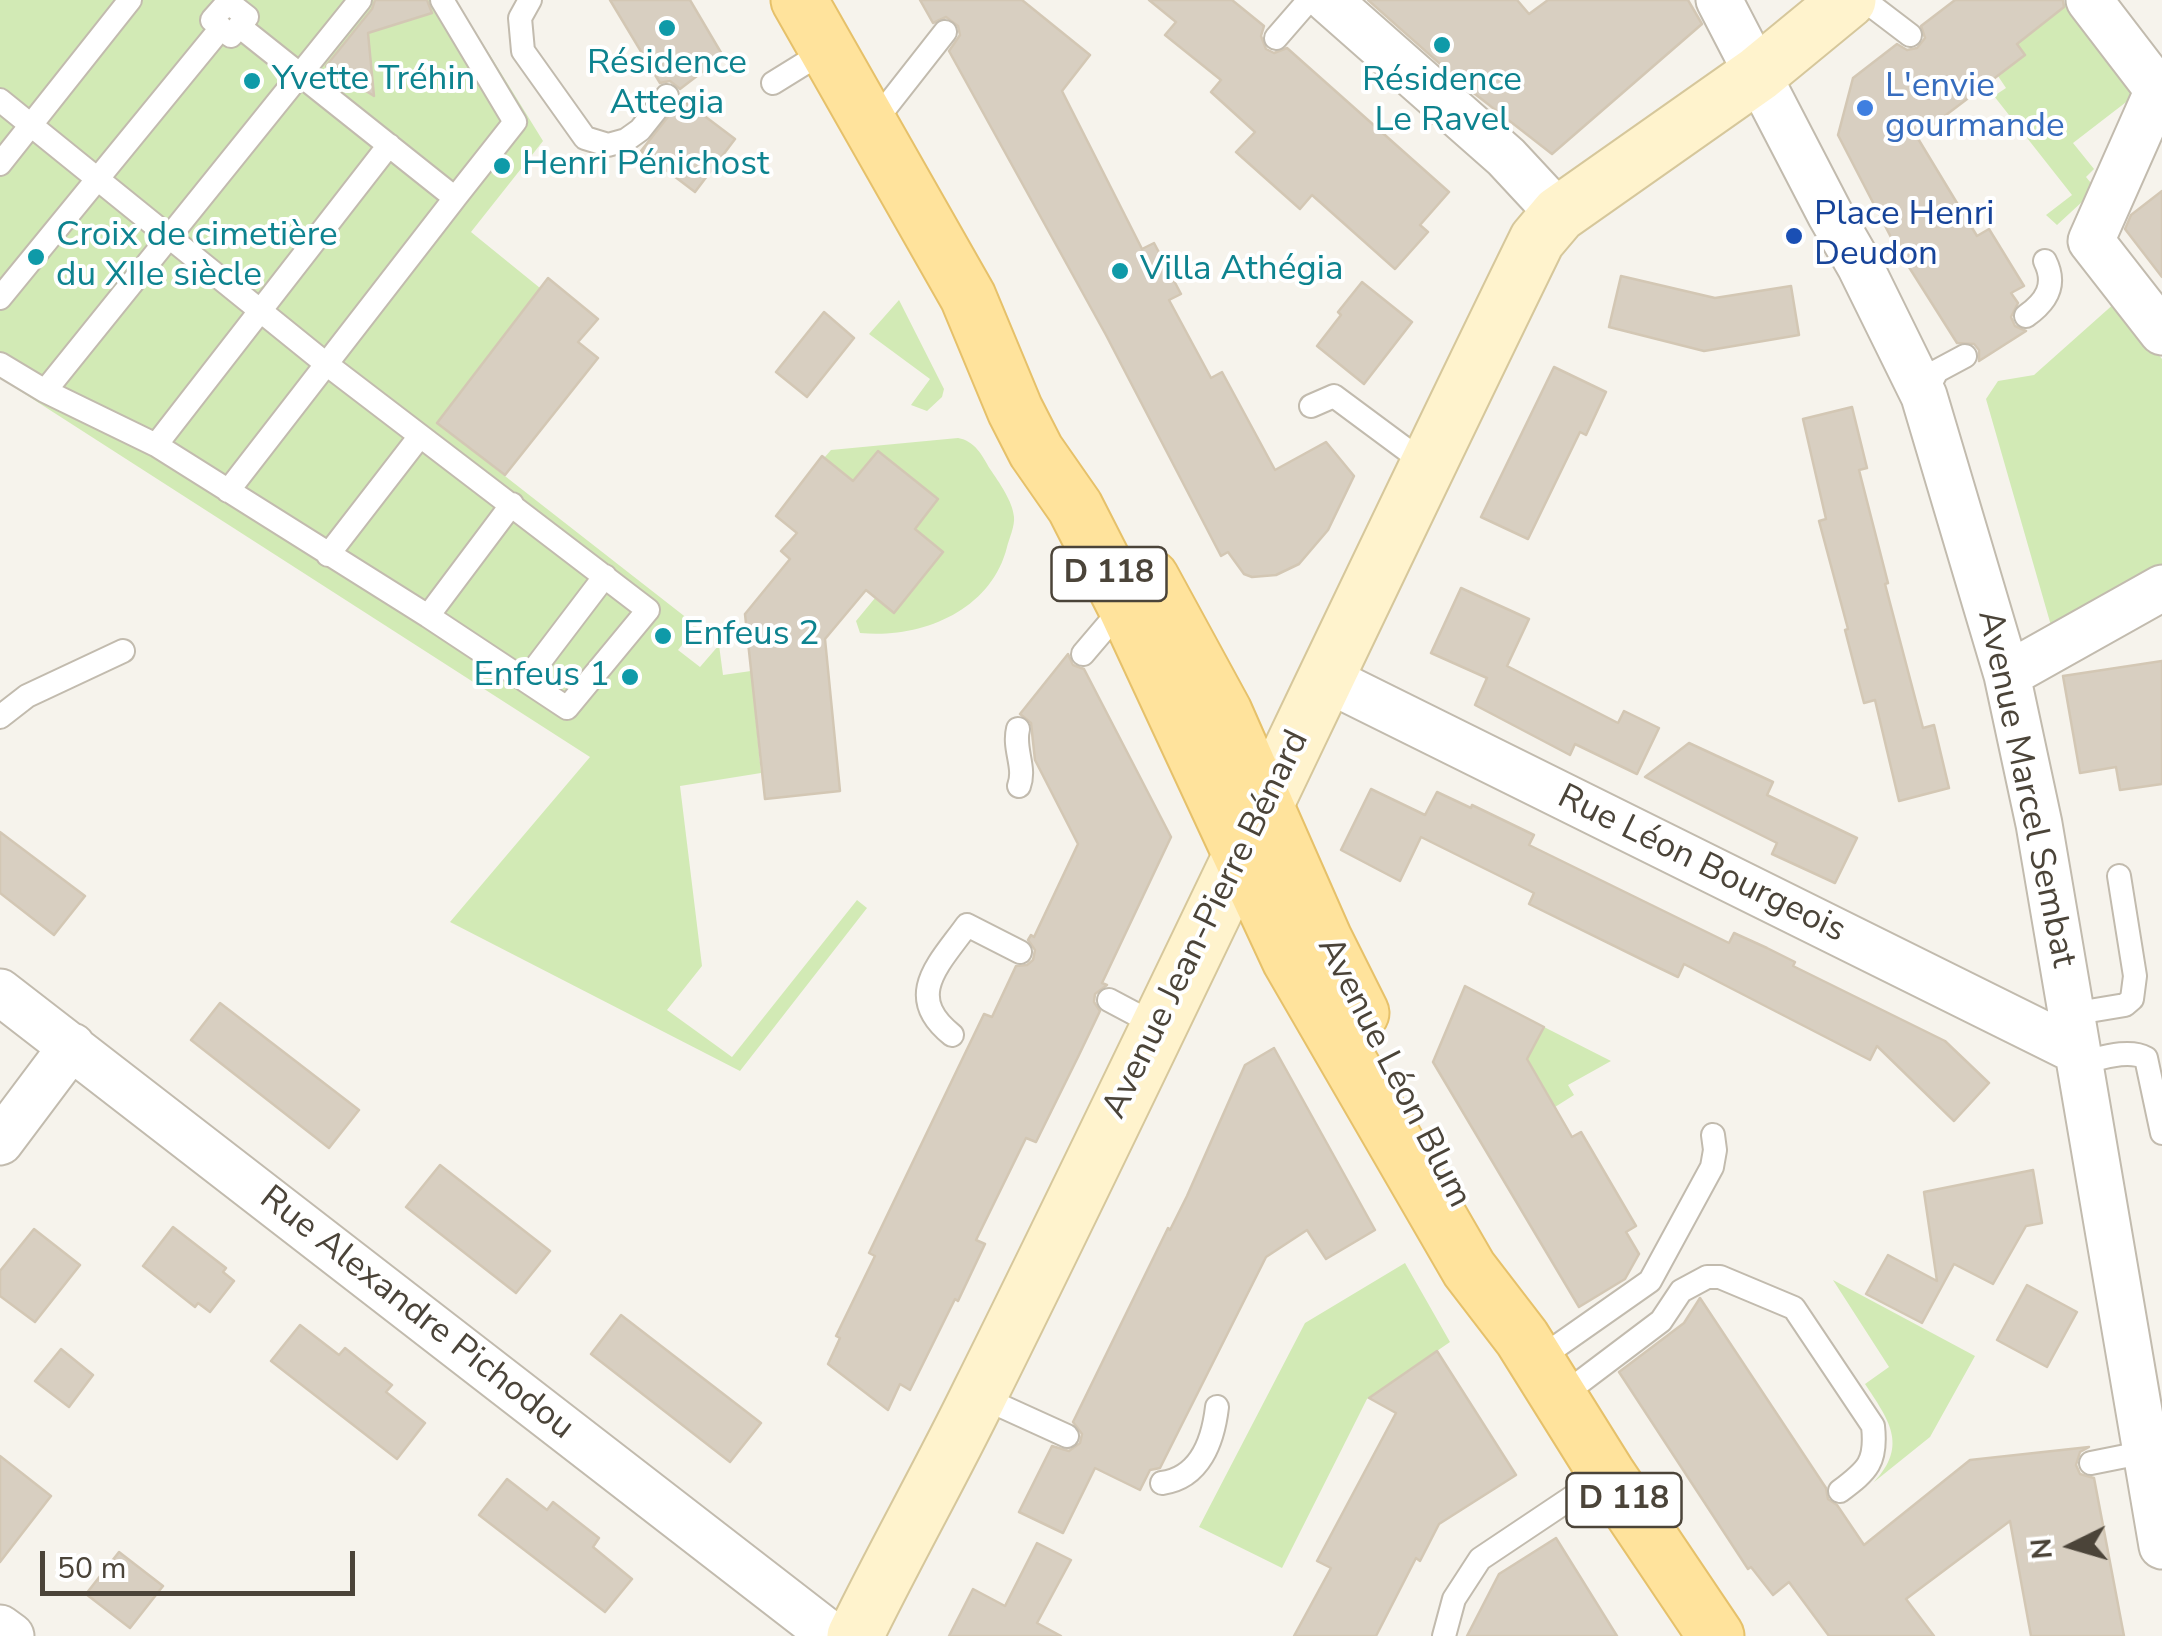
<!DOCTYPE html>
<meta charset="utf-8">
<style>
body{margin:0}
#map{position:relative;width:2162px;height:1636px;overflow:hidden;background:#f6f3ec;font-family:"Nunito Sans",sans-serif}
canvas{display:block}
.north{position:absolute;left:2022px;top:1496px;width:100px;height:100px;-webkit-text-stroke:8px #fff;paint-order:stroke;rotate:265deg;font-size:28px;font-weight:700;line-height:40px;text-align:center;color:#4b4439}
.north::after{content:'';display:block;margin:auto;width:35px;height:45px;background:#4b4439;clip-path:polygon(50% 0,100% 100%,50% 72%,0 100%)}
.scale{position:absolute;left:40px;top:1551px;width:315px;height:45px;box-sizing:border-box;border:5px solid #4b4439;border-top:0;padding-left:12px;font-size:30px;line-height:35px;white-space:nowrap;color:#4b4439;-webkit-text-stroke:8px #fff;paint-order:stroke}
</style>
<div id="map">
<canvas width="2162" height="1636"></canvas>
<div class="north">N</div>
<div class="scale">50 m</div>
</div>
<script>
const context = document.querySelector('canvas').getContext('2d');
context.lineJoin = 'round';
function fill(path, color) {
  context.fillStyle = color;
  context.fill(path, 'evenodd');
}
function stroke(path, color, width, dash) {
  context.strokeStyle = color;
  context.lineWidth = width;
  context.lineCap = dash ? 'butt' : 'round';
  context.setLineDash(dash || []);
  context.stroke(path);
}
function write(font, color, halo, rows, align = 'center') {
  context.font = font + ' "Nunito Sans",sans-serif';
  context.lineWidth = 8;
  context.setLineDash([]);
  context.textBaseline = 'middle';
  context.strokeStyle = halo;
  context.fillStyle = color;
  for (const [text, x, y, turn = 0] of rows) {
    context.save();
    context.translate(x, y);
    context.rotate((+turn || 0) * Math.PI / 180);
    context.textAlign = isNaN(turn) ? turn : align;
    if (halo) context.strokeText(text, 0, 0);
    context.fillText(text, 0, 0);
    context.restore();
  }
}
const green = new Path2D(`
 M0,0h456l87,141 -72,91 69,56 -103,135 260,203 -19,24 22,17 19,-22 4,30 28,-4 10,102 -81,13 22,180 -35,44 65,47 125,-157 10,8 -127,163 -290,-149 140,-165 -590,-379z
 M2064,3l70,93 -61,47 21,26 -8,8 10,12 -39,36 -11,-10 26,-20 -78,-99 12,-8 -8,-12 27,-21 -8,-11z
 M899,300l45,89 -2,8 -15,14 -16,-6 19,-26 -61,-45z
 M2116,302l46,57v209l-110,61 -66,-230 12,-18 36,-6z
 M958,438c17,3 24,17 32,31 9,13 23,33 24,48 1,9 -5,22 -7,30 -16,64 -86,92 -147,86l-4,-12 19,-23 -9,-9 72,-90 -85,-18 -29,-23 7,-8z
 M1544,1027l67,34 -43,24 6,10 -19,12 -28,-48z
 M1405,1263l45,79 -83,57 -85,169 -83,-41 106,-204z
 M1833,1280l142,76 -45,81 -56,45c35,-37 14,-63 -9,-98l24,-17z`);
const building = new Path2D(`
 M375,0h52l5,13 -64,20 6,63 -48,-30 46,-57z
 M610,0h80l33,56 -43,33 -10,-8 -10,2z
 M920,0h102l68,55 -28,36 80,158 12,-6 27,51 -12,6 42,78 11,-6 53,98 51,-28 28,34 -26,54 -29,34 -23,11 -24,2 -8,-3 -16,-22 -7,4 -115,-221 -157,-284 11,-16 -2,-9 -12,-9 -13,6z
 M1149,0h83l32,26 -3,10 5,13 8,4 13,-5 162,144 -29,33 8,7 -33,37 -83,-74 -12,14 -64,-57 19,-20 -44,-40 10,-12 -56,-45 11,-13z
 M1368,0h149l12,14 19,-14h140l14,24 -150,130 -86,-67z
 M1955,0h108l1,7 -47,37 8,11 -108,82 60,99 12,-7 35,57 -13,7 7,10 -7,14 4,9 11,5 -47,30v-11l-5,-6 -17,-1 -62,-98 -57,-110 15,-57 44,-34 10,6 10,-2 8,-10 -4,-12z
 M682,99l53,40 -40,53 -54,-41z
 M2162,191v86l-37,-48 6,-14z
 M1621,276l94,22 76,-12 8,49 -95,16 -95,-24z
 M548,278l50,41 -20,23 20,16 -93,117 -68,-52z
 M1362,282l50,40 -48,62 -47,-38 24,-31 -3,-3z
 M824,312l30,26 -47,59 -31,-25z
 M1554,367l52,25 -20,43 -6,-3 -52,107 -47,-22z
 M1852,407l15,61 -8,2 29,113 -3,1 38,144 11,-3 15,63 -50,13 -24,-101 -11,3 -19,-73 3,-1 -29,-108 7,-2 -23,-100z
 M878,451l60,48 -23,30 28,23 -49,61 -28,-23 -41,49 15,152 -75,8 -20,-185 45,-55 -9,-8 16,-18 -21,-17 46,-60 31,25z
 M1461,588l68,31 -22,47 111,57 6,-12 35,17 -22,46 -62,-30 -5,11 -95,-50 12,-27 -56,-25z
 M1068,654l5,11 11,4 87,168 -69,146 5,2 -12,9 -1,8 6,9 -22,46 -42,85 -10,-4 -50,102 9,4 -27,57 -3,-2 -45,91 -10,-6 -12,26 -60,-46 12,-26 -4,-2 39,-80 -6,-3 115,-239 8,3 24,-51 11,-1 6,-5 2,-10 -7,-10 3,-5 3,2 44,-93 -43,-84 -4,-37 -11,-9z
 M2162,661v123l-42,6 -4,-23 -36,6 -17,-97z
 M1689,743l84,39 -6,13 90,43 -22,45 -63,-29 5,-11 -132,-66z
 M1371,789l54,26 12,-23 34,16 1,-3 62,30 -5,10 200,98 5,-10 33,15 28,14 -2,4 152,75 44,42 -35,38 -77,-75 -7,14 -186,-96 -6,13 -25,-12 -124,-61 5,-11 -113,-56 -21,44 -59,-31z
 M0,832l85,64 -31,39 -54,-42z
 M1465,986l79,41 -17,32 45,78 9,-5 55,94 -10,6 13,22 -14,25 -46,28 -146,-245z
 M220,1003l139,107 -30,38 -138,-108z
 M1274,1048l101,182 -49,29 -19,-29 -41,27 -106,211 -10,2 -10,20 -45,-22 -32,65 -44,-21 33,-66 17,5 11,-8 2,-9 -9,-12 95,-194 2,2 17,-34 58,-131z
 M440,1165l110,86 -34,42 -110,-86z
 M2033,1170l9,53 -16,3 -33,58 -39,-20 -32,59 -56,-29 22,-39 49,26 -13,-89z
 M173,1227l53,41 -3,4 11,9 -24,31 -12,-9 -3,4 -52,-41z
 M34,1229l46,36 -45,57 -35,-26v-25z
 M2027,1285l50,27 -30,55 -50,-27z
 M1700,1298l126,190 2,11 9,6 27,40 106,-85 119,-13 -9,5 -4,13 4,9 14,4 30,158h-93l-21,-115 -104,78 28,37h-105l-40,-54 -16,13 -22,-28 -3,2 -129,-197 65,-49z
 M621,1315l140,108 -31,39 -139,-108z
 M300,1325l39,30 6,-7 25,20 22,17 -6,7 39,31 -28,36 -126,-98z
 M61,1349l32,26 -24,32 -34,-26z
 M1437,1351l79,124 -77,49 -19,37 -4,-3 -40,78h-82l37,-68 -14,-7 79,-148 -27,-15z
 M0,1456l51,40 -51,66z
 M507,1479l40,31 6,-8 46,36 -6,9 39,32 -27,33 -126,-97z
 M1556,1538l61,98h-150l32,-62z
 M1037,1543l34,17 -34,63 24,13h-112l24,-47 32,17z
 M119,1552l44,34 -33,42 -44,-34z`);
const lane = new Path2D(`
 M442,0l73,122 -60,76
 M530,0l-10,18 3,33 62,87 23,7 18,-5 14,-10 27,-34
 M1864,0l46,35
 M228,2l19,15 -16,19 -19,-16z
 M1276,38l33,-38
 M773,83l55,-34
 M0,100l325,263 323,247 -81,98 -139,-92 -272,-171 -111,-54 -45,-27
 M872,125l73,-93
 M0,164l130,-164
 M0,298l221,-270
 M2026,316c20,-14 31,-31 19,-55
 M45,391l315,-391
 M1924,396l13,-25 28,-15
 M1311,406l23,-10 93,69
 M156,445l233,-300
 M228,491l227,-293 -216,-172
 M328,555l92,-119
 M428,616l84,-112
 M1083,654l40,-47
 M526,680l79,-104
 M0,717l27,-21 96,-45
 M1018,729c-5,20 8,38 1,57
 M1109,1000l49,26
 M2071,1014l54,-9 7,-6 3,-23 -16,-100
 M952,1035c-49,-39 -13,-71 15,-110l53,27
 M2080,1063c19,-4 48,-15 66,-5l16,75
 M1536,1361l114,-80 62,-114 3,-17 -2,-15
 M979,1396l88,40
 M1559,1398l102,-77 20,-30 26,-14h13l74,31 79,118c4,36 -5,44 -33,65
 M2091,1463l55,-11
 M1162,1483c38,-5 51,-42 55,-76
 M1444,1636l10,-37 26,-40 127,-85`);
const street = new Path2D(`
 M1328,0l178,157 53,57
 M1719,0l111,214 30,52 64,130 83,279 32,149 123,722
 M2089,0l69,90 -67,151 71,91
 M2007,675l155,-87
 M1325,678l752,373
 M0,992l832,644
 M0,1142l72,-96
 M0,1628l11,8`);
const secondary = new Path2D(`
 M855,1636c40,-82 85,-161 125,-243 190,-382 369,-769 557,-1153l22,-26 199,-140 90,-74`);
const primary = new Path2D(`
 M799,0l169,297 47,113 21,41 39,56 50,98 165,355 179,309 53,69 85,136 109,162
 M1151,578l73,134 100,227 37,74`);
const markers = [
 [667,28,10,"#0f9aa8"],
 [1442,45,10,"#0f9aa8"],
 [252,81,10,"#0f9aa8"],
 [1865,108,10,"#3f7fe0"],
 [502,166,10,"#0f9aa8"],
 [1794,236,10,"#1a4fb4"],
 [36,257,10,"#0f9aa8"],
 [1120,271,10,"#0f9aa8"],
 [663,636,10,"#0f9aa8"],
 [630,677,10,"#0f9aa8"]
];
const shields = [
 [1109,574,115],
 [1624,1500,115]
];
const shieldNames = [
 ["D 118",1109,574],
 ["D 118",1624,1500]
];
const cultureNames = [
 ["Résidence",667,65,"center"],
 ["Attegia",667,105,"center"],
 ["Yvette Tréhin",272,81],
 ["Résidence",1442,82,"center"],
 ["Le Ravel",1442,122,"center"],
 ["Henri Pénichost",522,166],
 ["Croix de cimetière",56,237],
 ["du XIIe siècle",56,277],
 ["Villa Athégia",1140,271],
 ["Enfeus 2",683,636],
 ["Enfeus 1",610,677,"right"]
];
const shopNames = [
 ["L'envie",1885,88],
 ["gourmande",1885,128]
];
const transitNames = [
 ["Place Henri",1814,216],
 ["Deudon",1814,256]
];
const streetNames = [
 ["Avenue Marcel Sembat",2025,789,78],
 ["Rue Léon Bourgeois",1701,865,26],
 ["Avenue Jean-Pierre Bénard",1207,925,-64],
 ["Avenue Léon Blum",1393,1073,63],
 ["Rue Alexandre Pichodou",416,1314,38]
];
fill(green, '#d2eab5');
fill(building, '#d8cfc1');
stroke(building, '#d3c7b4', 2.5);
stroke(lane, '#c2bbae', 26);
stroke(street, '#c2bbae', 49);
stroke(secondary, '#d6c79b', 59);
stroke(primary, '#e6c16a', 59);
stroke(lane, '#fff', 22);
stroke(street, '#fff', 45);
stroke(secondary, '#fff3cd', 55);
stroke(primary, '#ffe39c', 55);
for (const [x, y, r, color] of markers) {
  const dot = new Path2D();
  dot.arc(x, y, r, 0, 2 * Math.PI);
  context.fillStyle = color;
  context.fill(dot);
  stroke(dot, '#fff', 4);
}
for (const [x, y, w] of shields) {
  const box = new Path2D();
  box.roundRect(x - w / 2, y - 27, w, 54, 8);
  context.fillStyle = '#fff';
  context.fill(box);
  stroke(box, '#4b4439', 2.5);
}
write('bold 32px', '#4b4439', null, shieldNames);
write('35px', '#0d838f', '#fff', cultureNames, 'left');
write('35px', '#366cbe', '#fff', shopNames, 'left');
write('35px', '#164399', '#fff', transitNames, 'left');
write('35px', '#4b4439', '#fff', streetNames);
</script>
